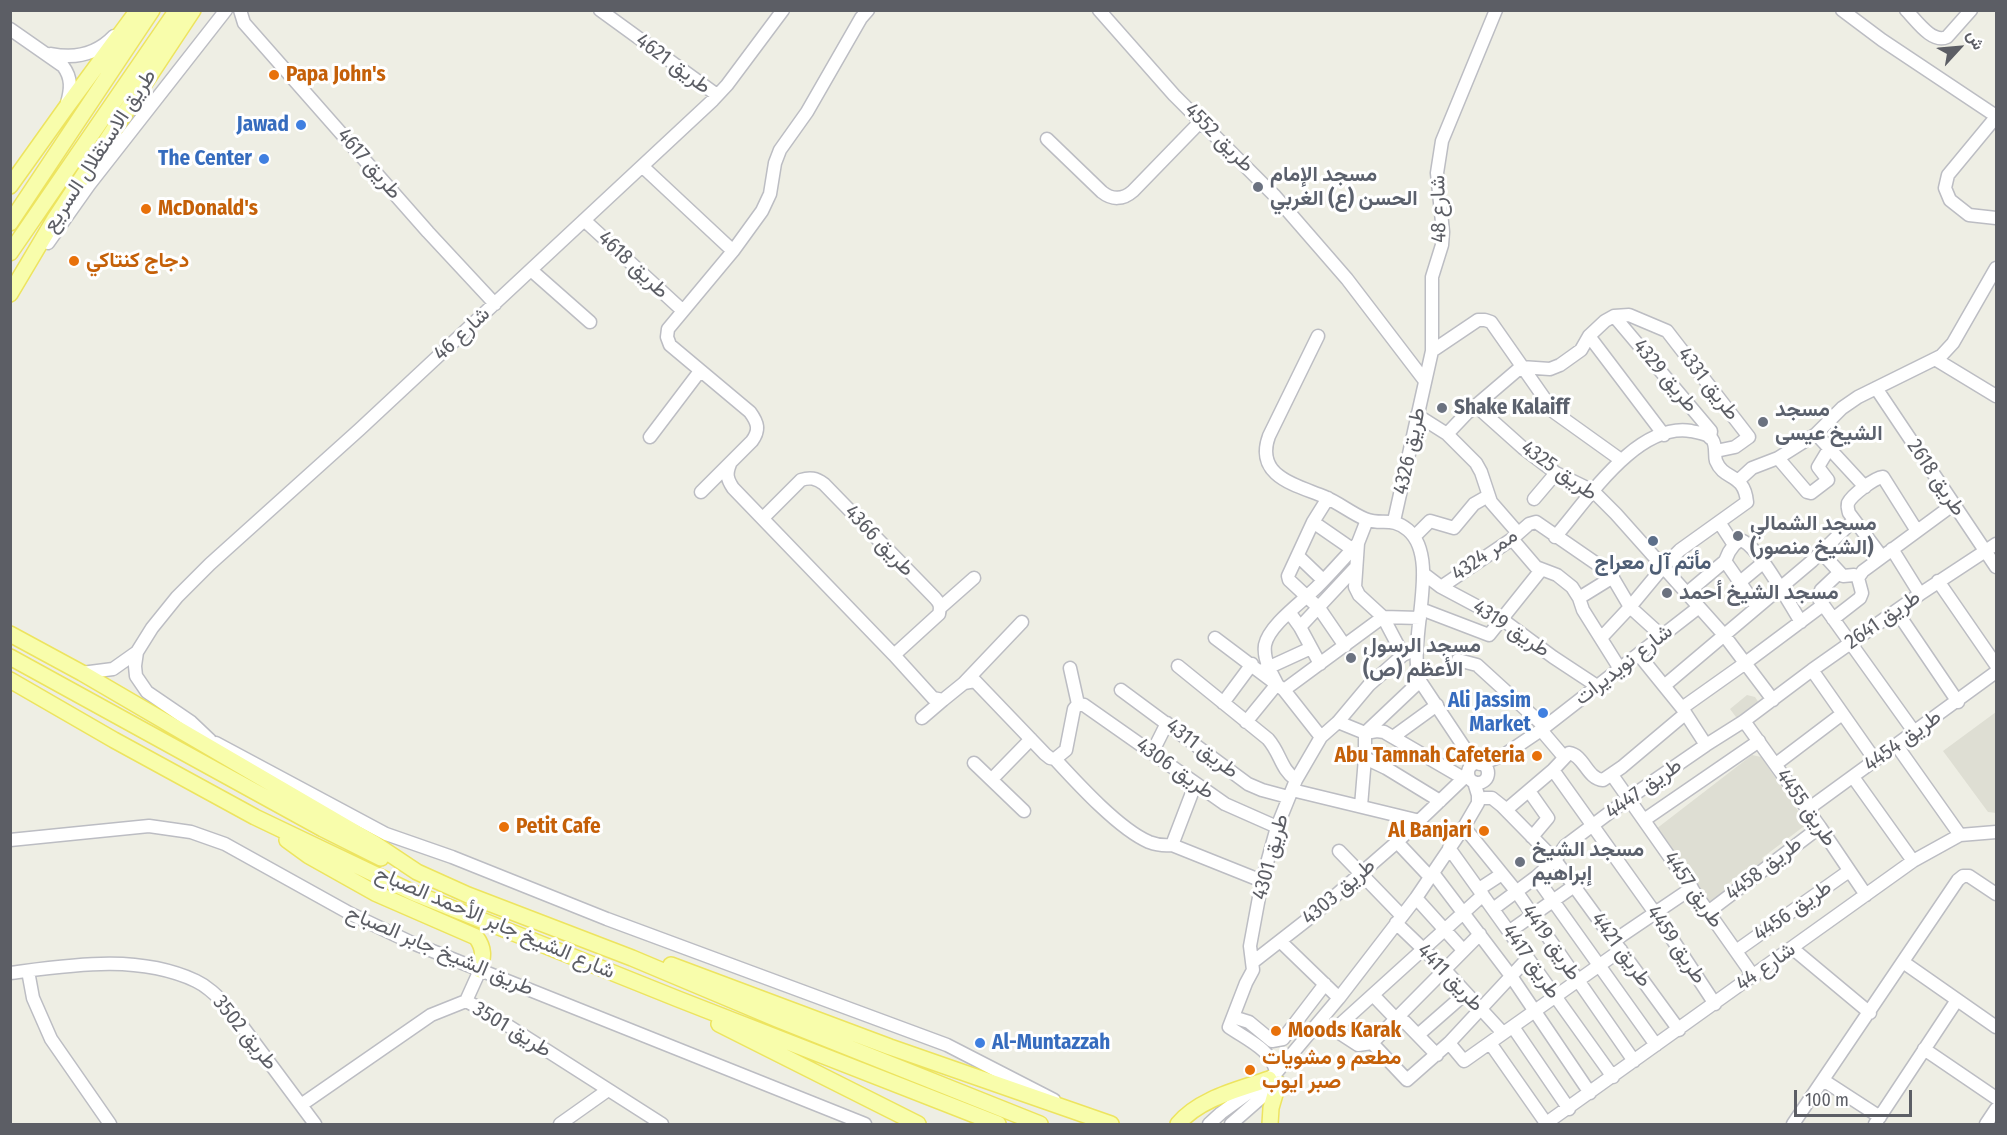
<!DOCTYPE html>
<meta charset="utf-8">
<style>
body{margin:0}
#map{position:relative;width:2007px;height:1135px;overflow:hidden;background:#eeeee4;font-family:"Fira Sans Condensed",Vazirmatn,sans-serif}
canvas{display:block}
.frame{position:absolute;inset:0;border:12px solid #5c5e65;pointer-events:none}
.north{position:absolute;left:1929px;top:18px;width:60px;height:60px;-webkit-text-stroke:4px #fff;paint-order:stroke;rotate:64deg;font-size:16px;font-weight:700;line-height:24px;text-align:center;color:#5c5e65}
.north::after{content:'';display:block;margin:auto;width:21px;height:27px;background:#5c5e65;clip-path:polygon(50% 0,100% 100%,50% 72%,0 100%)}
.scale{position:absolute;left:1794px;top:1090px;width:118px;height:27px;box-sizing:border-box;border:3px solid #5c5e65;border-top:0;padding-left:8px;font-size:18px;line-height:21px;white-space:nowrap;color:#5c5e65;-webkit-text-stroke:4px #fff;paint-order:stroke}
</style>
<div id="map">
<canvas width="2007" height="1135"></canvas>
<div class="frame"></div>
<div class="north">ش</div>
<div class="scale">100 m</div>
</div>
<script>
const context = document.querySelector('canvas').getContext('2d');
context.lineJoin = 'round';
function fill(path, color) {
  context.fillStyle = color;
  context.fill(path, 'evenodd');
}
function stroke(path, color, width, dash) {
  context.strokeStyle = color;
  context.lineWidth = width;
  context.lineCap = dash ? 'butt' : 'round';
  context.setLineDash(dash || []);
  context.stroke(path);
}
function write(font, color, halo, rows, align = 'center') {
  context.font = font + ' "Fira Sans Condensed",Vazirmatn,sans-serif';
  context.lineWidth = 6;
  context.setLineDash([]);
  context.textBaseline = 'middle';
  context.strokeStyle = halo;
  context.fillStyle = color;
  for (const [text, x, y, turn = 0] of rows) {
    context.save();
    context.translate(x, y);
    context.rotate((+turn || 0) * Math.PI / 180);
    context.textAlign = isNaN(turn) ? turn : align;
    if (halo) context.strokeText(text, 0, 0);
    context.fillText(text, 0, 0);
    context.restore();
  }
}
const education = new Path2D(`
 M1747,695l8,2 6,9 -22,15 -9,-12z
 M1996,712v101l-8,-1 -45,-61z
 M1752,755l9,2 46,67 -45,34 5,7 -17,13 -7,-7 -15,13 4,6 -16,13 -10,-1 -50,-73z`);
const minor = new Path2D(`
 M240,10l4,13 184,209 67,72
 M600,10l117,85
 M1099,10l75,85 100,100 73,84 78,102
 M1842,10l40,30 114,76
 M1906,10c10,10 26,34 41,27l24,-27
 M10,29l53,37c9,12 8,23 4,37
 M51,54c24,5 45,1 63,-18
 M1996,117l-48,58 -3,13 5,12 19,15 27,3
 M1047,139l55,53c10,8 21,8 31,-1l68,-70
 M642,166l91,85
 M584,220l98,90
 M48,243l41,-58 137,-175
 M531,270l59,52
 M1614,316l97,115 -1,7
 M1318,336l-49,100c-15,41 28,49 56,61 14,6 26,16 40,22 17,7 26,-3 43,11 34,29 -2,112 12,151l48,72 12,11
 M1589,336l75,99
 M1432,351l46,-31h7l6,2 63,90 67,48
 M1935,359l61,37
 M1521,367l29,2 10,-4 21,-15 8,-14 16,-15 9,-5 15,-1 38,16 82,106 -14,10 -19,4
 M1876,388l120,179
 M1476,406l47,42 33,25 37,18 23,23 108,121 49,65
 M1417,415l30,19 29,29 5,9 10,30 27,31
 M1447,434l19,-20 55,-47
 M1816,434l49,53
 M650,437l50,-66
 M1778,458l29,34 4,1 17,-13 -10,-13 12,-20
 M730,464c-4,10 -3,15 3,24l161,167 39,43 10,2 21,-17 11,-2 70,73 5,4 5,1 11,-9 8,-41 4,-5 -8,-36
 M1739,480l13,-12 26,-10 38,-24 26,-26 16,-11 83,-41 12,-13 43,-75
 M701,492l51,-51c8,-11 6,-18 -2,-29l-80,-67 -3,-8 1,-8 65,-78 29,-40 8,-17 5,-31 5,-13 27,-38 54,-94 7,-8
 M1328,498l-15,24 -25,54 1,4 30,28 26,38
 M1534,499l22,-26
 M763,518l38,-38c9,-3 15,-2 23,4l111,114c5,5 6,9 4,16l-45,41
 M1367,520l-9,23 -3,44 4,8 24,22 37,1
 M1394,521l38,-170v-74l10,-32 1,-13 -6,-59 5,-32 54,-131
 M1313,522l39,27
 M1719,522l15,23 6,-5c17,3 50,65 61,82
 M1414,537l16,-16 24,7 20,-24 14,-8
 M1555,537c31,-35 81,-115 136,-106 8,2 16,2 21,8 5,7 2,15 4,22 8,20 28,11 31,41l-67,48 -16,16 -34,41 -28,30
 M1512,539l24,28 21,8 15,12 7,11 4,12 37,59
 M1892,549l28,45
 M1821,552l22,24 11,-1 4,3
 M1298,556l25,24
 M1882,557l-33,-44c-1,-4 -2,-6 -1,-10 4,-8 26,-25 35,-26l34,54
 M1725,561l32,46
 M1839,573l-18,17 -2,9 96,134
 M1424,574l17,13 62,33 50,37 44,29
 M1938,581l58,84
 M1740,582l24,-20
 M1441,587l71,-48 17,-15 7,-2 74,51 20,34 32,29
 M1687,593l38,-32 4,-9 5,-7
 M1579,598l34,-21
 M940,608l34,-30
 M1421,609l68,26 52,-65
 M1897,612l61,90
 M1290,613l10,14 20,37
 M1833,619l27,-21 2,-5 -4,-15 5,-7 91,-67
 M1300,627l56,-60
 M1215,638l69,52 37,47
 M137,652l-2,14 1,10 11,16 44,30 19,18
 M1639,655l43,53 24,37
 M1458,660l19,5 68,62
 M1178,666l90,73c13,15 12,29 28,41
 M1263,670l48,-22
 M1812,670l63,90
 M82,673l31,-4 24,-17 15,-24 25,-31 33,-33 150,-135 353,-329 14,-15 56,-75
 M964,683l58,-61
 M1664,686l148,-125 41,-40
 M1121,690l127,94 14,6 26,7
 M1284,690l99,-73 20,38
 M1223,703l29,-39
 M1078,704l6,1 141,99 52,23
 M1682,708l62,-44 79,-59
 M922,718l21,-18
 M1744,721l76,106 46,68
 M1246,722l31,-38c-6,-12 -14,-25 -12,-39 4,-20 37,-43 52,-58 14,-14 27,-29 41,-44
 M1338,722l27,11 12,-2 7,1 79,46
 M1541,730l23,27
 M1393,737l44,-32
 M216,743l170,91 66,23 155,62 340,126 107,55
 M1897,746l63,89
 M1152,753l15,-30
 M1365,758l21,10 54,33
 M1055,759c23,25 64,70 94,83 8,3 15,4 23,3l90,36
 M974,763l50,48
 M1468 773a10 10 0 1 1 20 0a10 10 0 1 1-20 0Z
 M1481,764l23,-9 37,-25 158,-123
 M1776,764l66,-50
 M1553,770l102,143 60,91
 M1612,775l142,202
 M1853,777l60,84
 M992,779l39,-40
 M1292,790l128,31
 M1529,791l19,27 -16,19
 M1485,798h7l10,8 53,54 124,170
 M1361,806l4,-48v-25l55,-52
 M1808,809l188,-137
 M1506,810l47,-40 16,-17c15,2 18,26 34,27l19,-13 63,-53
 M1644,820l115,-79
 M1464,827l52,64 118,170
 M10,840l139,-14 42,6 34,12 126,70 59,28 455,182
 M1397,842l33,35
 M1172,845l23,-60
 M1449,848l164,229
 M1339,851l63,65
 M1433,873l78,103 79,117
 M1536,877l120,168
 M1479,889l23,-15
 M1416,898l47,52
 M1493,909l43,-32 19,-17 10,-14 64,-48 77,-53 38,-24 68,-51 108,-76 76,-50
 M1708,912l112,-85
 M1396,923l49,47 58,63
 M1510,931l64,-45
 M1615,940l77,-52
 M1280,941l59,57
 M1792,948l78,65
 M1736,951l113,-80
 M1253,962l59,-46 85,-74 71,-68
 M1903,962l93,65
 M28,971l5,27 18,41 59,85
 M10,973c62,-8 128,-19 186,8 13,6 23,17 32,26l87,117
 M1373,995l22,23 10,4 32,33
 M466,1001l14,-31
 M1233,1017l16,5 23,19 11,-2 42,-55
 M1321,1021l37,24 14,-2 35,37 42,-37 79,-85
 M1513,1027l56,82
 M1335,1029l148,-134
 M1418,1035l48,-42
 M1372,1043l108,-109
 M1449,1043l15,18 157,-111
 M1490,1043l56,80
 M1924,1049l72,49
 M1276,1073c-3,-23 -30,-34 -47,-46l17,-44 7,-13 -3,-24 12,-65 15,-54 19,-47 25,-43 17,-15 31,-37 34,-30 13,-6
 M1823,1080l57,37
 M301,1105l130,-90 35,-14 19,10 177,113
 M560,1124l48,-34
 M1209,1124l12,-11 55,-40 63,-75 77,-100 48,-71 14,-24v-8l-4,-13
 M1231,1124l48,-42
 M1545,1124l368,-263 47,-26 36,-3
 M1793,1124l165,-244 5,-4h6l27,18
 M1875,1124l82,-124
 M1986,1124l10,-15`);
const major = new Path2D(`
 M10,186l55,-77 73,-99
 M10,223l142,-213
 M10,253l167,-243
 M10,294l44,-74 139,-210
 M10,634l72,39 293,171 42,28 51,23 164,63 145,61 263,105
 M10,657l313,172 58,29
 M10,680l104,60 141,77 159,76 264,106 320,125
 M287,840l22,16 66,37 101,44c9,12 7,20 4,33
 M671,965l219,82 221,77
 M719,1024l199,100
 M1178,1124c22,-26 60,-34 91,-45
 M1270,1124l1,-16 7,-24`);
const markers = [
 [274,75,6,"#e8710a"],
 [301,125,6,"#3f7fe0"],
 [264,159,6,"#3f7fe0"],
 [1258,187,6,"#6b7280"],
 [146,209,6,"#e8710a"],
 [74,261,6,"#e8710a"],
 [1442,408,6,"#6b7280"],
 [1763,422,6,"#6b7280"],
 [1738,536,6,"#6b7280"],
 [1653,541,6,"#5c6f8a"],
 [1667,593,6,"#6b7280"],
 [1351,658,6,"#6b7280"],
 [1543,713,6,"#3f7fe0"],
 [1537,756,6,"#e8710a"],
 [504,827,6,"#e8710a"],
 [1484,831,6,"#e8710a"],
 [1520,862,6,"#6b7280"],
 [1276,1031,6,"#e8710a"],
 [980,1043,6,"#3f7fe0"],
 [1250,1070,6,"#e8710a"]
];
const streetNames = [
 ["طريق 4621",673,64,36],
 ["طريق 4552",1219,138,45],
 ["طريق الاستقلال السريع",100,151,-57],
 ["طريق 4617",369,164,49],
 ["شارع 48",1439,209,-91],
 ["طريق 4618",633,265,43],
 ["شارع 46",462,334,-43],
 ["طريق 4329",1665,376,50],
 ["طريق 4331",1708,384,52],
 ["طريق 4326",1410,451,-78],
 ["طريق 4325",1559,471,35],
 ["طريق 2618",1936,478,56],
 ["طريق 4366",879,541,46],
 ["ممر 4324",1485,555,-35],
 ["طريق 2641",1883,620,-35],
 ["طريق 4319",1511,629,33],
 ["شارع نويديرات",1624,665,-38],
 ["طريق 4454",1903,741,-36],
 ["طريق 4311",1202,749,37],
 ["طريق 4306",1175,769,35],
 ["طريق 4447",1644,789,-36],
 ["طريق 4455",1806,808,55],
 ["طريق 4301",1271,857,-75],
 ["طريق 4458",1764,869,-38],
 ["طريق 4457",1693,890,55],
 ["طريق 4303",1339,892,-41],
 ["طريق 4456",1793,911,-35],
 ["شارع الشيخ جابر الأحمد الصباح",495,923,23],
 ["طريق 4419",1551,943,55],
 ["طريق 4459",1676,945,56],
 ["طريق 4421",1621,950,54],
 ["طريق الشيخ جابر الصباح",440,951,23],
 ["طريق 4417",1531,962,55],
 ["شارع 44",1766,967,-36],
 ["طريق 4411",1450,978,46],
 ["طريق 3501",512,1030,31],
 ["طريق 3502",245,1033,51]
];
const foodNames = [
 ["Papa John's",286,75],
 ["McDonald's",158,209],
 ["دجاج كنتاكي",86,261],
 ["Abu Tamnah Cafeteria",1525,756,"right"],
 ["Petit Cafe",516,827],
 ["Al Banjari",1472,831,"right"],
 ["Moods Karak",1288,1031],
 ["مطعم و مشويات",1262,1058],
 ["صبر ايوب",1262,1082]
];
const shopNames = [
 ["Jawad",289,125],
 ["The Center",252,159],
 ["Ali Jassim",1531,701],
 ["Market",1531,725],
 ["Al-Muntazzah",992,1043,"left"]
];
const worshipNames = [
 ["مسجد الإمام",1270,175],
 ["الحسن (ع) الغربي",1270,199],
 ["Shake Kalaiff",1454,408],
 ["مسجد",1775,410],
 ["الشيخ عيسى",1775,434],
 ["مسجد الشمالي",1750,524],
 ["(الشيخ منصور)",1750,548],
 ["مسجد الشيخ أحمد",1679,593],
 ["مسجد الرسول",1363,646],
 ["الأعظم (ص)",1363,670],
 ["مسجد الشيخ",1532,850],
 ["إبراهيم",1532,874]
];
const serviceNames = [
 ["مأتم آل معراج",1653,563]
];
fill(education, '#deded3');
stroke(minor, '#bcbdc3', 15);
stroke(major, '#ede45f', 18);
stroke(minor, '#fff', 12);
stroke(major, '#f8fdab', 15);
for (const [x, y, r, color] of markers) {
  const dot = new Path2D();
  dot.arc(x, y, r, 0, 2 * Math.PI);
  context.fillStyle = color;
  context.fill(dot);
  stroke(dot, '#fff', 2);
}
write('21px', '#5c5e65', '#fff', streetNames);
write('bold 21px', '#c56008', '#fff', foodNames, 'left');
write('bold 21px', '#366cbe', '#fff', shopNames, 'right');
write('bold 21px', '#5b616d', '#fff', worshipNames, 'left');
write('bold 21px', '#4e5e75', '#fff', serviceNames);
</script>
